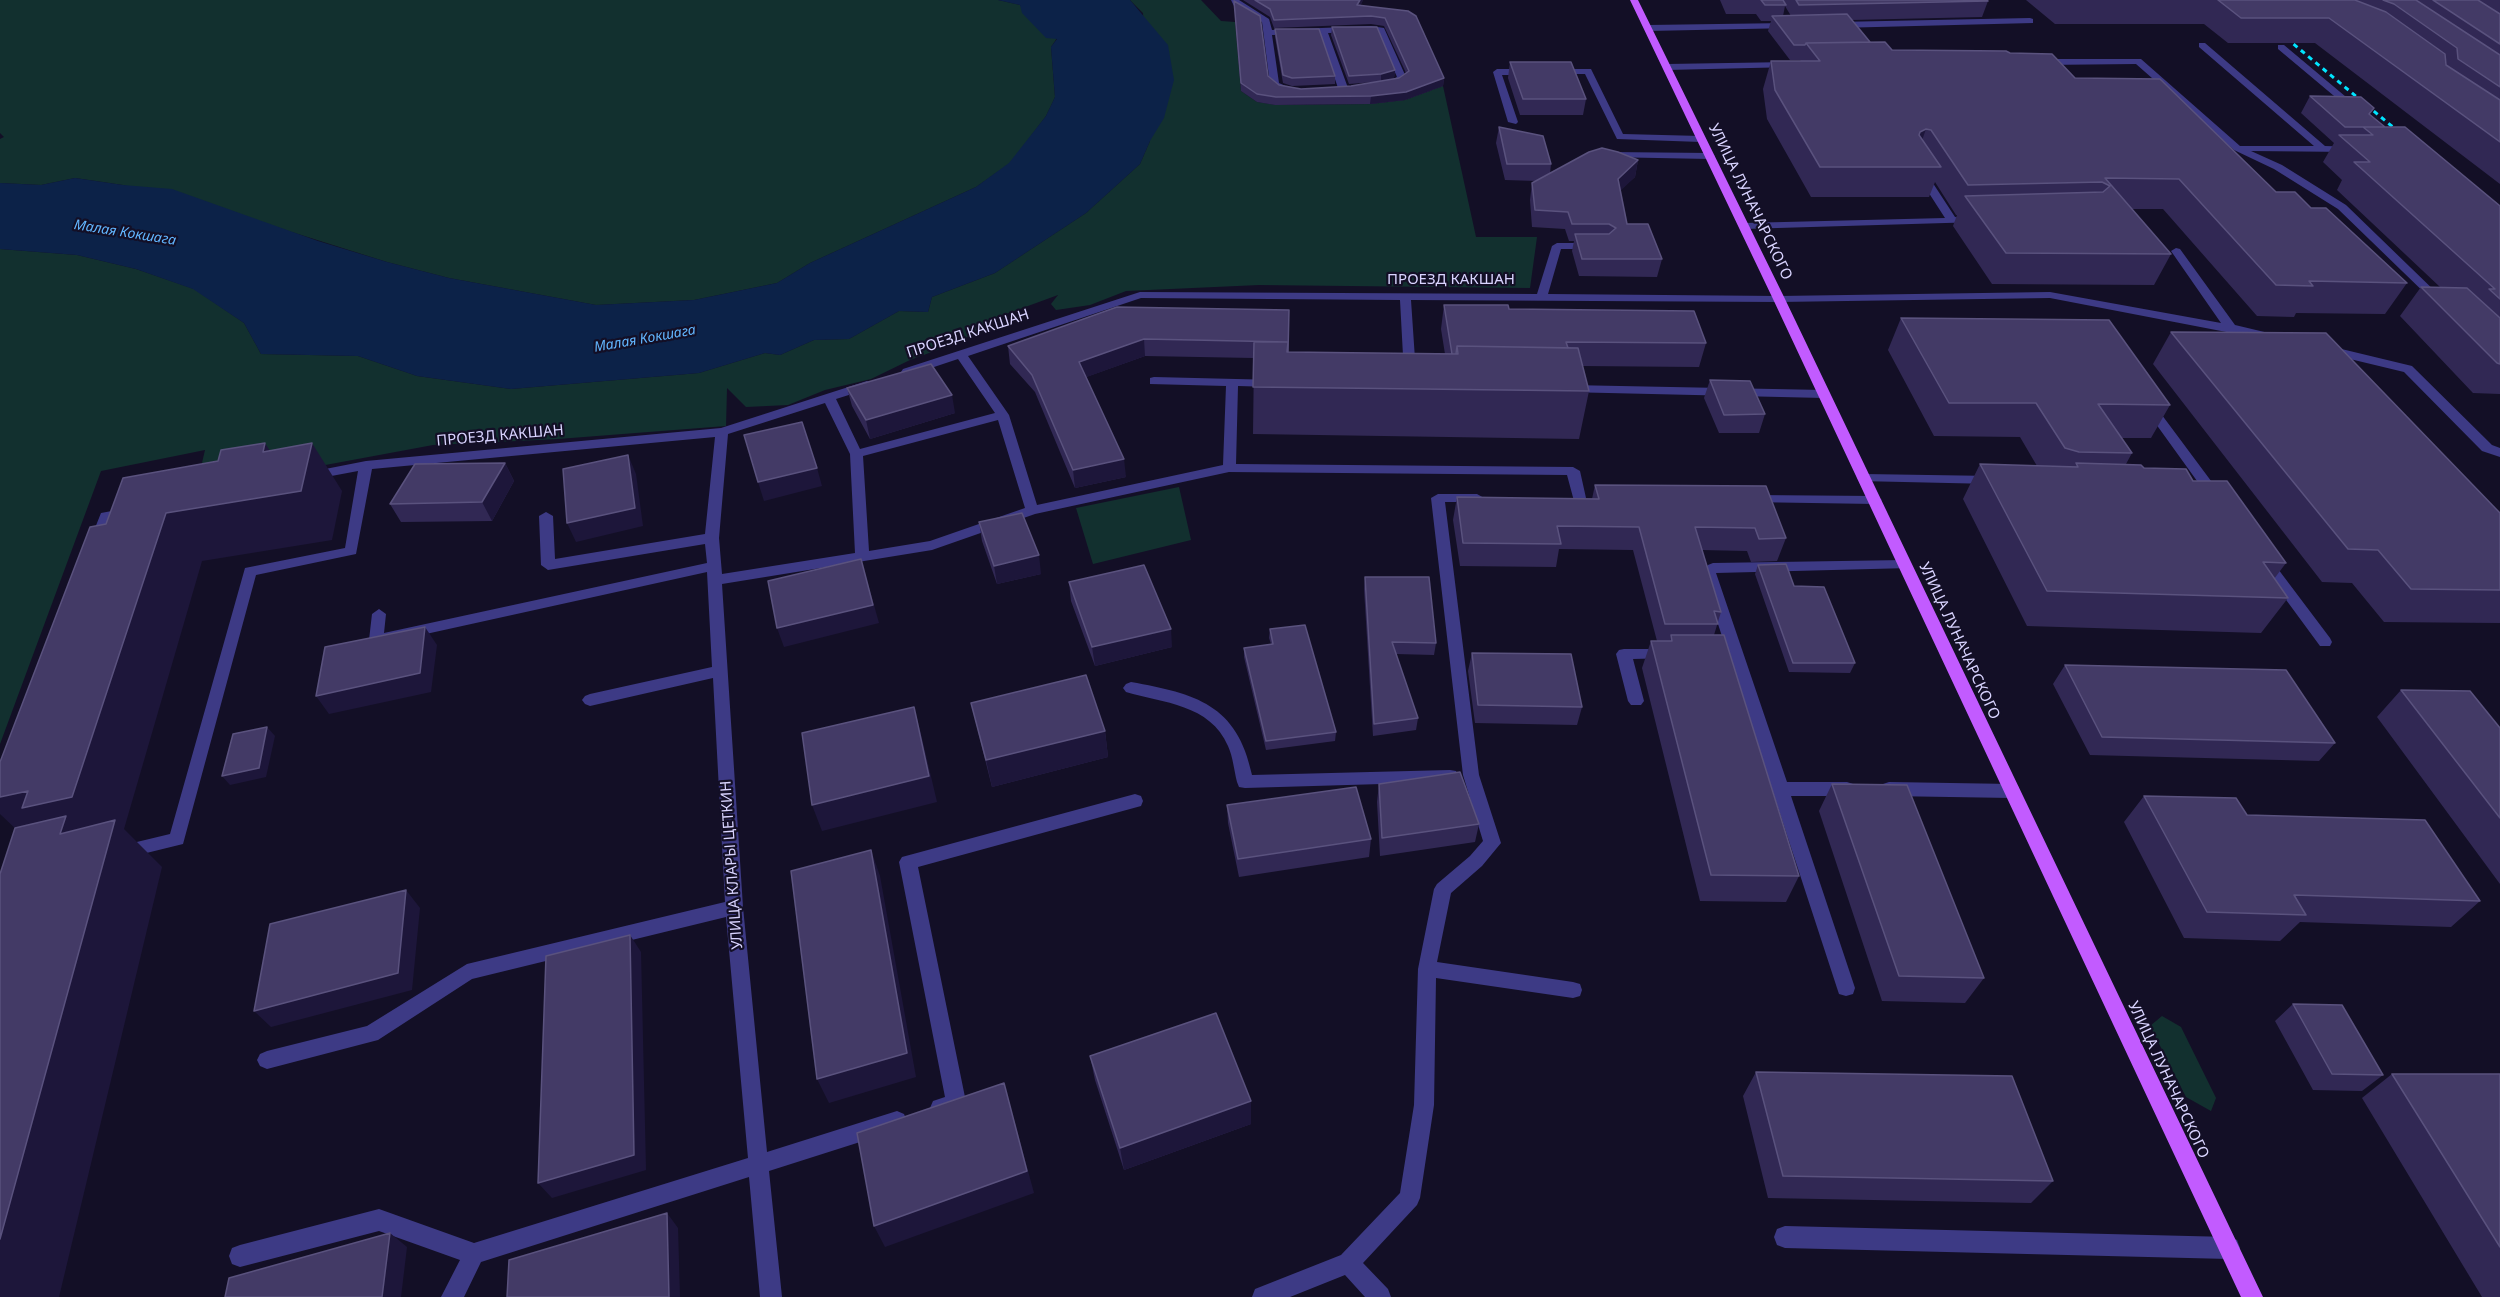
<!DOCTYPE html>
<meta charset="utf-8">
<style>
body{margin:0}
canvas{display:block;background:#130f26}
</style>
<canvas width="2500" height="1297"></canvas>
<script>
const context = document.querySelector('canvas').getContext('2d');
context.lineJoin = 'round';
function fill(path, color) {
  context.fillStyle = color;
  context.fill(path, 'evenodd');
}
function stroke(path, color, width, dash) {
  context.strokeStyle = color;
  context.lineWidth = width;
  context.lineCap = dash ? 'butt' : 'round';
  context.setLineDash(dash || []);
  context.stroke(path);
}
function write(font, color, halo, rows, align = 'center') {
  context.font = font + ' "Noto Sans",sans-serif';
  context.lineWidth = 4.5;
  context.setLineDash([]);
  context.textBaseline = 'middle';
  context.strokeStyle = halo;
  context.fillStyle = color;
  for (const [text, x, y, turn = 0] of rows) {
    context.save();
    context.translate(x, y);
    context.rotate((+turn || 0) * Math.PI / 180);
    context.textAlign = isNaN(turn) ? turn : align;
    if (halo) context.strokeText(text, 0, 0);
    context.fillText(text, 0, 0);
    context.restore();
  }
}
const green = new Path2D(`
 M0,0h998l22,5 26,32 11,1 -6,9 4,50 -9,19 -36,47 -34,24 -166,76 -33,20 -83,17 -98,5 -147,-27 -62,-16 -127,-40 -137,-37 -48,-7 -34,7 -41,-2v-44l4,-2 -4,-4z
 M1130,0h71l20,21 14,1 6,69 16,11 19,3 94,-1 35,-4 38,-14 33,151h61l-7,51 -271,-3 -133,6 -36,14 -34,5 -5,-6 7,-9 -52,19 -47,28 -49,18 -39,19 -46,11 -37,15 -42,2 -19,-19 -1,38 -168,13 -125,6 -237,44 9,-39 -104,21 -101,273v-495l77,6 59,14 58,20 50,34 17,31 97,2 59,20 94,13 188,-16 66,-20 15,2 34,-15 35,-1 50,-28 29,1 4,-15 63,-24 91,-60 54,-49 10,-23 -7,-128z
 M1179,487l12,53 -98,24 -17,-56z
 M2162,1016l19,11 35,71 -5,13 -25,-14 -36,-71z`);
const water = new Path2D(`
 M998,0h132l38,45 6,35 -10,38 -14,23 -10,23 -54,49 -91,60 -63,24 -4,15 -29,-1 -50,28 -35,1 -34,15 -15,-2 -66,20 -188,16 -94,-13 -59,-20 -97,-2 -17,-31 -51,-34 -57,-20 -59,-14 -77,-6v-66l41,2 34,-7 48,7 49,4 146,52 69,21 62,16 147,27 98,-5 83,-17 33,-20 166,-76 33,-24 37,-47 9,-19 -4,-50 6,-8 -11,-1 -24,-25 -2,-8z`);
const minor = new Path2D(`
 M1231,0h8l30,19 3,11 99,-4 13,2 22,49 -6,8 -12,4 -5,-3 14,-9 -19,-45 -50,1 20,55 -5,3 -5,-3 -18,-54 -48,1 7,48 15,7 -5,3 -14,-4 -5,-5 -8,-62 -28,-16z
 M2030,18l3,1v4l-196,5 -4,-3 4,-3z
 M1789,23l4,3 -1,2 -144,3 -4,-3 4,-3z
 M2199,43h6l120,103 29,1v4l-3,1 -100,-1 31,14 64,40 96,93v4h-8l-96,-93 -64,-40 -40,-19 -98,-86 -95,1 -4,-3 4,-3h100l99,87h74l-115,-99z
 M2278,45h6l74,62v4h-6l-74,-62z
 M1790,62l3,1v4l-126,3 -4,-3 4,-3z
 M1497,69h30l4,3 -4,3h-25l16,47 -2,2 -8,-2 -15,-50z
 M1551,69h40l32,65 78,2 5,3 -5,3 -84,-3 -32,-65h-31l-3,-1z
 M1608,152l102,1 5,3 -5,3 -105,-2v-4z
 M1921,170l4,1 30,46 24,1v4l-235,7 -5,-3 5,-3 201,-5 -29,-45z
 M1557,243h34l5,3 -5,3h-30l-13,45 231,2 271,-4 171,31 -50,-72 5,-3 4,1 55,76 42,10 2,2 -6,4 -223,-43 -271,4 -368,-2 5,74 -6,4 -6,-4 -4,-74 -259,-2 -173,58 41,59 28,90 186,-40 3,-79 -76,-2v-6l4,-1 123,3v6l-4,1 -35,-1 -2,78 337,3 7,4 6,27 -7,4 -5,-1 -7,-26 -338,-3 -194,42 -103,36 -210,34 21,323 24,245 130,-41 7,3 3,7 -3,7 -135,43 13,126h-22l-11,-120 -268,85 -17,35h-23l19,-37 -81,-29 -139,36 -8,-3 -3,-8 3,-8 8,-3 139,-36 95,34 274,-85 -22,-241 -254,62 -94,61 -111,29 -7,-3 -3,-6 3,-6 7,-3 100,-25 100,-62 258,-62 -12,-224 -123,28 -5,-2 -3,-4 3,-4 5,-2 122,-27 -5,-95 -331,73 -7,-5 3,-26 7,-5 7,5 -2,19 323,-70 -2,-19 -157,26 -7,-5 -2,-49 7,-4 7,4 2,43 150,-25 10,-97 -343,32 -16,85 -100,21 -73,269 -61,15 -6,-2 -3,-5 3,-5 54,-13 75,-266 100,-20 13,-77 -48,9 -5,-1 -2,-3 2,-3 61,-12 355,-33 146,-47 6,4 -2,3 -35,11 24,50 135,-36 -37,-54 -51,17 -6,-4 2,-3 237,-77 397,2 15,-48zM825,403l25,51 5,99 -133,21 -3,-36 9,-104zM998,420l27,88 -95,33 -61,10 -6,-95z
 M2329,346l83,20 80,79 8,3v9l-18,-6 -78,-79 -79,-19v-6z
 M1569,385l255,5 6,4 -6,4 -259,-6 -2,-3z
 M2149,402l4,1 67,90 2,3 -2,3h-10l-67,-93z
 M1864,474l129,2 7,4 -7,4 -134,-3 -2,-3 2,-3z
 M1438,494h39l7,4 -7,4h-32l34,273 22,68 -19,23 -31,27 -14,69 136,20 7,2 2,6 -2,6 -7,2 -137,-20 -2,127 -14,93 -3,7 -54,58 25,26 3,8h-26l-20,-22 -55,22h-38l3,-8 86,-34 59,-62 14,-88 4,-136 16,-80 3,-5 33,-28 13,-15 -20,-66 -32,-277z
 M1753,495l122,1 7,4 -7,4 -127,-2 -2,-3 2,-3z
 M128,508l7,4 -2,3 -21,4 -11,27h-10l-2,-3 12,-30z
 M2264,555l5,2 61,81 2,4 -2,4h-10l-61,-83 -2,-3 2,-3z
 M1905,560l5,2 2,3 -2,3 -194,5 71,209h60l6,2 2,5 -2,5 -6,2h-56l64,192 -2,6 -7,2 -7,-2 -2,-6 -136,-416 7,-7 5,-2z
 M1624,649h41l5,1 3,4 -3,4 -37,1 11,42 -3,4h-10l-3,-4 -12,-47 3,-4z
 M1131,682c65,12 106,22 121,93l198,-5 6,1 2,5 -2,5 -6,1 -205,6 -6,-1 -2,-5c-3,-12 -4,-25 -9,-36 -18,-42 -65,-43 -102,-54l-3,-4 3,-4z
 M1889,782l123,2 6,2 2,5 -2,5 -6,2 -123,-2 -6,-2 -2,-5 2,-5z
 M1135,794l6,2 2,5 -2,5 -223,61 48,235 -3,7 -23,8 -7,-2 -3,-7 3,-7 12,-4 -46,-235 3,-5z
 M1785,1226l444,11 8,3 3,8 -3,8 -8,3 -444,-11 -8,-3 -3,-8 3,-8z`);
const major = new Path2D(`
 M1630,0h8l147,299 478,998h-22l-468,-998z`);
const rail = new Path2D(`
 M2279,32l127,106`);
const wall = new Path2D(`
 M1243,0h120l-3,6 48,5 36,67 -1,8 -38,14 -35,4 -95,1 -18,-3 -16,-11 -7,-90 34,75 11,9 22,4 50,-3 24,-4 -26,2 -18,-49 1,-8 63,43 -1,8 -9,2 14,-2 7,-5 -22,-47 -13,-2 -97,4 -4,-11z
 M1720,0h267l1,1 -6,16 -131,3 19,22 22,8 118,3 65,25 201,114 35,16 96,75 -22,31 -89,-1 -2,4 -37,-1 -94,-107h-31l39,45 -17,31 -162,-1 -39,-58 4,-11h-1l-21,-33 -6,15h-118l-44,-78 -4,-30 8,-28h29l1,-1h-11l-22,-29 3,-10h-10l-5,-7h-30zM1785,6l6,10h-8z
 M2026,0h474v184l-185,-141h-87l-24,-19h-149z
 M1275,29l60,47v8l-43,2 -9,-3 -8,-46z
 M1510,62l76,37 -3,16h-63l-12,-37z
 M2310,96l60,18 15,13 115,79v188l-27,-1 -73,-77 21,-29h19l-103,-97 5,-10 -19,-18 11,-19 -33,-30z
 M1499,127l52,37 -1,10 88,-14 -3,17 -15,13 7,34 35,35 -5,18 -78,-1 -7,-25 2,-10h-5l-4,-12 -33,-2 -2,-27 2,-17 5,-2 -32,-1 -9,-37z
 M1444,305l65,4 197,34 -7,24 -117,-1 7,25 -10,48 -326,-5 1,-76 -109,-2 -59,21 40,100 -51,11 -40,-96 -25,-28 -2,-18 281,-36 -1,42 157,2 -4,-25z
 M1901,318l269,87 -19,33h-30l11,15 -6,11 67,17 93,82 -12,16 14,19 -27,35 -234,-7 -64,-127 17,-35 57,2 -17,-29 -86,-1 -46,-86z
 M2171,332l329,181v110l-116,-1 -32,-39 -30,-1 -169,-218z
 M1710,380l55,34 -6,19h-40l-15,-35z
 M847,388l108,25 -85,26 -18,-33z
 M505,463l9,18 -22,40 -91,1 -11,-18z
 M1595,485l171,1 20,52 -9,23 -26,1 -4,-11 -45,-1 19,62 -7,23 85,241 -13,26 -86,-1 -58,-233 9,-27h6l-24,-91 -74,-1 -3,18 -96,-1 -7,-46 4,-23 135,2z
 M979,522l62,52 -44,10 -15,-43z
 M1758,565l36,21 61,77 -5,10 -61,-1 -34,-98z
 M1365,577l71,66 -2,12 -38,-1 22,64 -2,12 -43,6 -9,-147z
 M1069,582l103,65 -77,19 -24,-65z
 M1270,629l66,103 -1,9 -69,9 -22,-93v-9l27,-4 -2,-6z
 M1472,653l110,54 -5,18 -102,-2 -7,-52z
 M2065,665l270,78 -16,18 -229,-6 -37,-71z
 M2401,690l99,38v156l-123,-167z
 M971,703l134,28 3,26 -116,30z
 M1379,784l100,40 -4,18 -95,14 -3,-54z
 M1832,784l152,194 -19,25 -83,-2 -63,-190z
 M2144,796l103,19 233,86 -29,26 -151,-5 -20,19 -96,-3 -60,-116z
 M1227,805l144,34 -2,18 -130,20 -11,-54z
 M2293,1004l90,71 -21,16 -49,-1 -38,-69z
 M1090,1056l161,45v23l-127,46 -29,-90z
 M1756,1072l297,109 -22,22 -263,-5 -25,-102z
 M2392,1074h108v223h-18l-120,-199z`);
const shadedWall = new Path2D(`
 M1360,0h3l-6,13v-8z
 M1395,70l-1,8 -13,4v-8z
 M1444,78l-1,8 -38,14 -35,4 1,-8z
 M1926,129l-10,29 4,-26z
 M1638,160l-3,17 -20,19 3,-17z
 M1144,339l1,17 -64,23 -2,-17z
 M952,395l3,18 -85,26 -4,-19z
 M265,443l31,48 16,-48 30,48 -10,49 -130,21 -78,268 38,38 -103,430h-59v-58l36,-391 -36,-34v-17l28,-6 138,-278 97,-61z
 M628,455l8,19 7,52 -67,16 -9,-19z
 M1124,459l2,18 -51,11 -2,-18z
 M505,463l9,18 -22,40 -10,-19z
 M817,468l5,18 -58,15 -6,-19z
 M1039,555l2,19 -44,10 -3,-18z
 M861,559l18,64 -95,24 -7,-19z
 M425,627l12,18 -6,47 -102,22 -13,-18z
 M1171,629l1,18 -77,19 -3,-19z
 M914,707l7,27 16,68 -115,29 -10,-26z
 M267,727l8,9 -9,41 -36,8 -8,-9z
 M1105,731l3,26 -116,30 -6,-27z
 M871,850l9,26 36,201 -87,26 -12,-24z
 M406,890l14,18 -8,82 -141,37 -17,-16z
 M630,935l11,17 5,218 -94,28 -14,-15z
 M1004,1083l30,110 -149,54 -11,-21z
 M1251,1101v23l-127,46 -4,-22z
 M667,1213l11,15 2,69h-11z
 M390,1233l17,14 -6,50h-19z`);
const building = new Path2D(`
 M1255,0h105l-3,5 51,6 8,5 28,62 -38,14 -35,4 -95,1 -19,-3 -16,-11 -7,-82 26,15 8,60 11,9 22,4 50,-3 48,-8 10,-7 -24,-53 -14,-2 -97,4 -4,-11z
 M1761,0h22l3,5h-21z
 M1796,0h191l1,1 -189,4z
 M2218,0h137l31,12 59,42 1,11 54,35v42l-171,-124h-88z
 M2383,0h33l84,55v32l-42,-28 -1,-11 -63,-44z
 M2433,0h45l22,14v30z
 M1847,14l23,28 -64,1 -1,2h-11l-22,-29z
 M1332,27h45l18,43 -14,4 -32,2z
 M1275,29h44l16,47 -43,2 -9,-3z
 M1885,42l7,8 114,1 4,2 42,1 23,24 85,1 116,113h19l16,16h15l81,75 -98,-2 4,5 -37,-1 -97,-106 -74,-1 66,76 -165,-1 -41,-57 138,-4 7,-6 -8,-4 -134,3 -37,-55 -5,-1 -6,3 -1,3 22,32h-121l-45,-77 -4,-29h49l-14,-18z
 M1510,62h61l15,37h-63z
 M2310,96l51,1 13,11 -5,6 16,13h-40z
 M1499,127l44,9 8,28h-44z
 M2363,127h42l95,79v93l-11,-10h6l-141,-127h16l-31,-27h34z
 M1602,148l16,4 20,8 -20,19 9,45h21l14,35h-80l-7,-25h34l7,-6 -7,-4h-37l-4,-12 -33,-2 -3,-27 57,-31z
 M2421,287l46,1 33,30v46l-3,-1z
 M1444,305h64l1,4 185,2 12,32 -140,-1 2,6 -111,-2 -1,8h-4z
 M1117,307l172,3 -1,42v-10l-144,-3 -65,23 45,97 -51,11 -41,-95 -24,-29z
 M1901,318l208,2 61,85 -72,-1 34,49 -53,-1 -14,-4 -29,-45h-87z
 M2171,332l155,1 174,180v77l-89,-1 -33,-39 -30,-1z
 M1254,342h34l-1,10 171,2 -1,-8 121,2 11,43 -336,-4z
 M931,364l21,31 -86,25 -19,-32z
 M1710,380l40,1 15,33 -41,1z
 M802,422l15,46 -59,14 -14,-47z
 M265,443l-2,9 49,-9 -11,48 -135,22 -94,284 -50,11 6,-17 -28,6v-35l90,-235 16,-3 17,-46 95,-17 3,-11z
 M628,455l7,53 -68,15 -4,-54z
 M505,463l-23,39 -92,2 25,-40z
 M2076,463l65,2 3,3 42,1 7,12h34l59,82 -23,-1 25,36 -241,-7 -67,-127 98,3z
 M1595,485l171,1 20,52 -27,1 -4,-11 -60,-1 26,85 -7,-1 4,13h-53l-26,-97 -82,-1 4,18 -98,-1 -6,-46 142,2z
 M1022,513l17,42 -45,11 -15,-44z
 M861,559l12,46 -96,23 -9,-47z
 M1786,564l8,22 30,1 31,76h-62l-35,-98z
 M1144,565l27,64 -79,18 -23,-65z
 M1365,577h64l7,66 -44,-1 26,76 -44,6z
 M1305,625l31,107 -70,9 -22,-93 29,-4 -3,-15z
 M425,627l-5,46 -104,23 9,-49z
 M1671,635h53l75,241 -88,-1 -60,-234h21z
 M1472,653l99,1 11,53 -104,-2z
 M2065,665l221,5 49,73 -233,-6z
 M1086,675l19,56 -119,29 -15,-57z
 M2401,690l69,1 30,37v90z
 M914,707l15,69 -117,29 -10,-72z
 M267,727l-8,41 -37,8 11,-42z
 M1460,772l19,52 -97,14 -3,-54z
 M1832,784l75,1 77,193 -85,-2z
 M1356,787l15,52 -133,20 -11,-54z
 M2144,796l92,2 11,17 178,5 55,81 -186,-6 12,20 -99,-3z
 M66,816l-6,18 55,-14 -115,419v-365l15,-46z
 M871,850l36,203 -90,26 -26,-208z
 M406,890l-8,83 -144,38 16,-87z
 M630,935l4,220 -96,28 8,-227z
 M2293,1004l49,1 41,70 -51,-1z
 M1216,1013l35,88 -131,47 -30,-92z
 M1756,1072l256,4 41,105 -270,-5z
 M2392,1074h108v173z
 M1004,1083l23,88 -153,55 -17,-93z
 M667,1213l2,84h-162l2,-37z
 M390,1233l-8,64h-157l4,-19z`);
const farWaternames = [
 ["Малая Кокшага",125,233,9],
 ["Малая Кокшага",645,339,-10]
];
const streetNames = [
 ["УЛИЦА ЛУНАЧАРСКОГО",1750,202,64],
 ["ПРОЕЗД КАКШАН",1451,280],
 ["ПРОЕЗД КАКШАН",968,334,-18],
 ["ПРОЕЗД КАКШАН",500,436,-5],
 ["УЛИЦА ЛУНАЧАРСКОГО",1959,641,65],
 ["УЛИЦА КЛАРЫ ЦЕТКИН",732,865,-94],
 ["УЛИЦА ЛУНАЧАРСКОГО",2168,1080,65]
];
fill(green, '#12302f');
fill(water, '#0c2248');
fill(minor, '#3d3a85');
fill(major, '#c25bff');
stroke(rail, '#00e5ff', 3, [5, 4.5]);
fill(wall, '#312854');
fill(shadedWall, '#1d163a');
fill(building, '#433a66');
stroke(building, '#5a527e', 1.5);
write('italic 14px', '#62b6ff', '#130f26', farWaternames);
write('15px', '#d9d4ff', '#130f26', streetNames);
</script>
